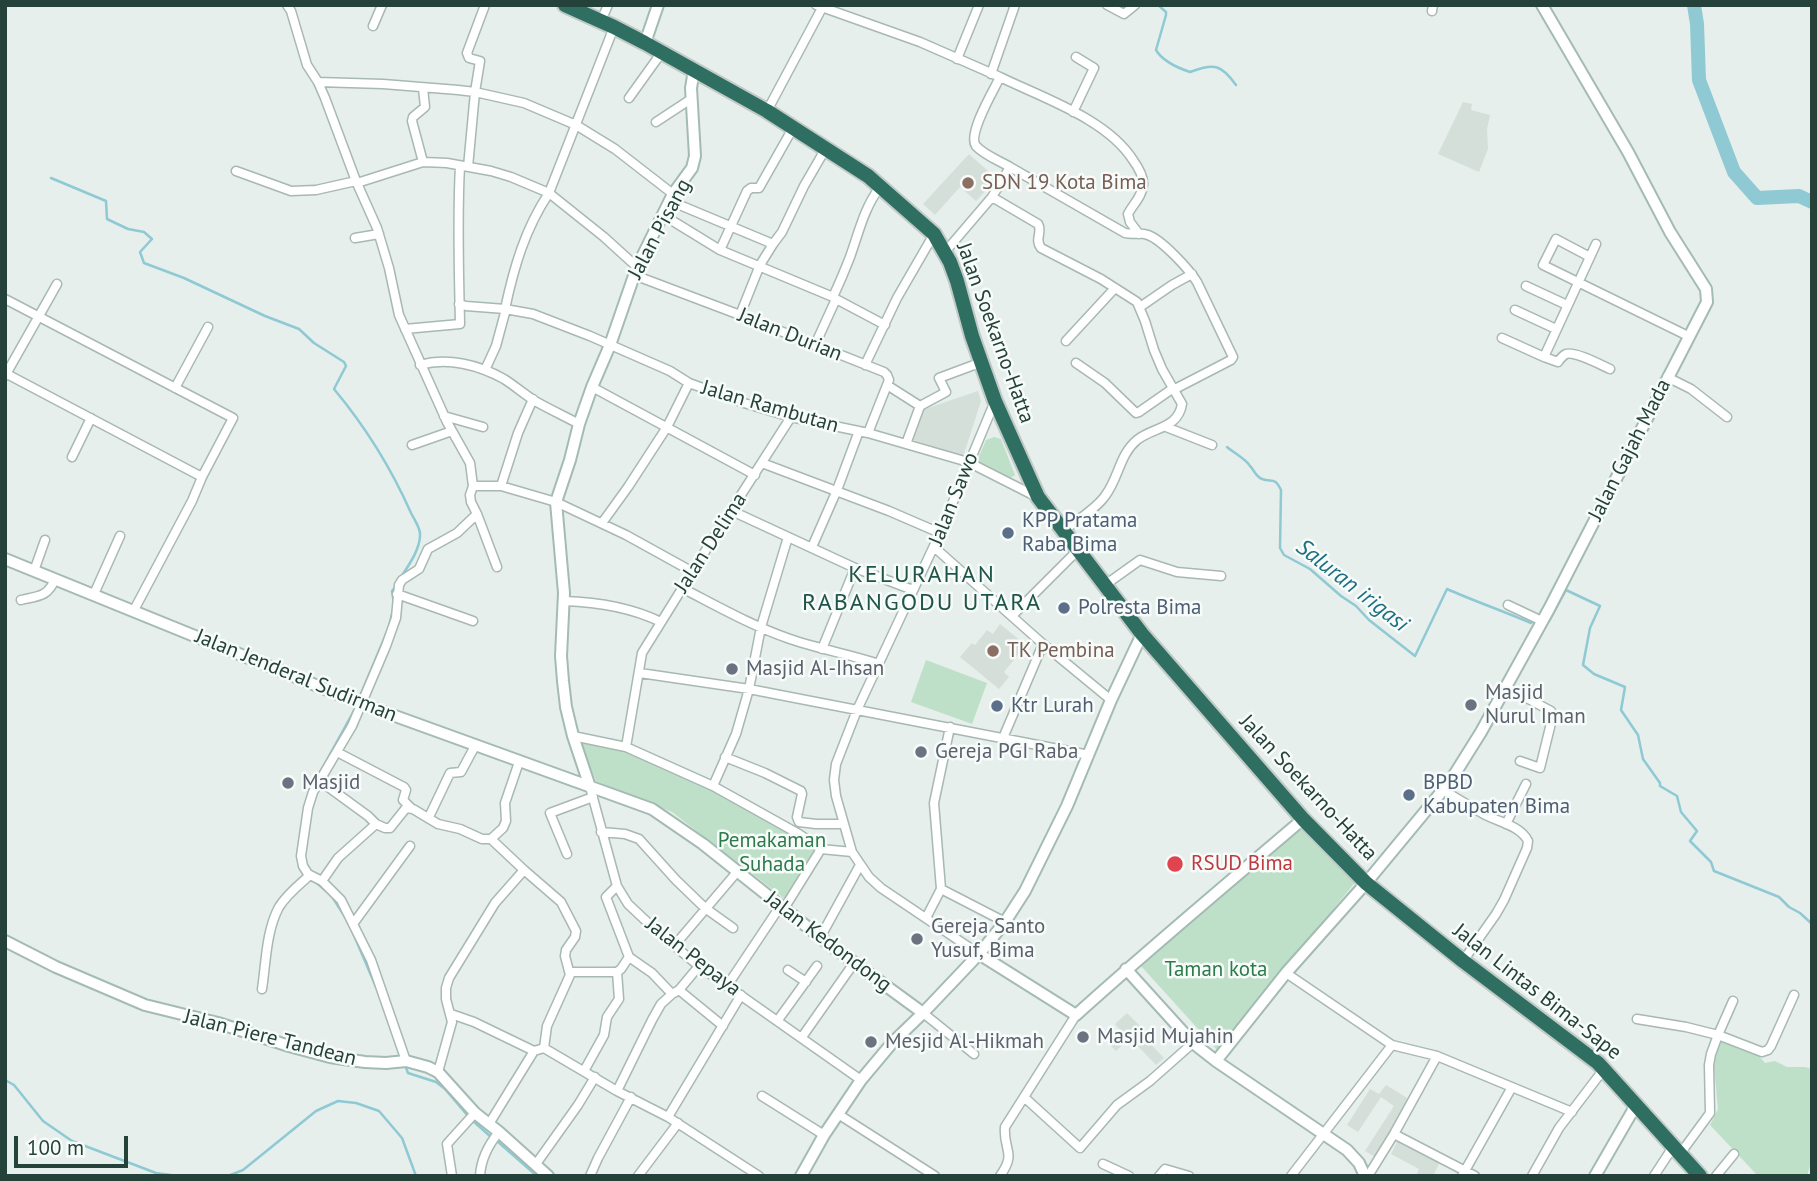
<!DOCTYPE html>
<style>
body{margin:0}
#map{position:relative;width:1817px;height:1181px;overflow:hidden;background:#e6efeb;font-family:"PT Sans",sans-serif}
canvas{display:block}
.frame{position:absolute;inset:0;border:7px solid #24423a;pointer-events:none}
.scale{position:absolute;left:14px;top:1136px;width:114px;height:32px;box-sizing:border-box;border:4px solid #24423a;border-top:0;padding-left:9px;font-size:21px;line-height:24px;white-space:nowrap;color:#24423a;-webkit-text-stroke:5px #f7fbf9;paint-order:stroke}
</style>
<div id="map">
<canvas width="1817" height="1181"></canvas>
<div class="frame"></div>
<div class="scale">100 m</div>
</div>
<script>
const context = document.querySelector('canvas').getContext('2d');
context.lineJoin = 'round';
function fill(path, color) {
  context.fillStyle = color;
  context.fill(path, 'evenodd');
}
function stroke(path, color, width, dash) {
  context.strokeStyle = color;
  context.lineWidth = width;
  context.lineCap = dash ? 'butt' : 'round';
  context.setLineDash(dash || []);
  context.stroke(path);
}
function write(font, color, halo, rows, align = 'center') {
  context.font = font + ' "PT Sans",sans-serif';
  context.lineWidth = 5;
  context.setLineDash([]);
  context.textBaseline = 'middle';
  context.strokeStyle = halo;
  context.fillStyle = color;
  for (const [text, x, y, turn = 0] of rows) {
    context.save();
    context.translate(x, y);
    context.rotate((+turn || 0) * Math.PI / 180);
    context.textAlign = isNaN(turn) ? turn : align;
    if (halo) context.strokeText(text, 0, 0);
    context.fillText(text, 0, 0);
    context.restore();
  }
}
const built = new Path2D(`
 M1463,102l9,2 -1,6 19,5 -3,14 1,20 -9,23 -41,-18z
 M969,154l28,25 -21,22 -16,-14 -25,28 -12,-11z
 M978,391l3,10 -18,56 -52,-18 8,-28z
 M1000,624l26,21 -22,27 5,5 -10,12 -39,-32 12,-14 3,2 12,-15 6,4z
 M1127,1013l13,13 -3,4 27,28 -8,7 -26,-27 -14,13 -8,-8 13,-12 -6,-7z
 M1386,1085l26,16 -37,56 -10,-6 29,-45 -13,-9 -23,35 -11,-7 23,-36 9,5z
 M1398,1140l42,22 -7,14h-17l3,-7 -28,-15z`);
const green = new Path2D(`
 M994,437l7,2 14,36 -6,4 -32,-18 9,-21z
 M926,660l61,23 -15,41 -61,-22z
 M580,742l50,9 88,40 100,58 -33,50 -113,-87 -76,-31z
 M1299,828l58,52 -139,171 -77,-85z
 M1721,1041l37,14 7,8 10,-2 12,6h18l7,2v90l-5,17h-49l-48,-51 8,-16 -4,-42 1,-12z`);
const stream = new Path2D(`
 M1158,5l8,7v3l-10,35c7,12 22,18 34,22 24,-9 31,-8 46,13
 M51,178l55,23 1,18 21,10 16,3 8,7 -12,13 4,11 40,15 81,38 34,13 15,14 30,19 2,4 -12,23c30,36 58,81 77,124 3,6 8,13 9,20 1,15 -11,32 -19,44
 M1227,447c7,6 19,12 23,19 4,4 6,11 12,13 10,4 12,-3 19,11l-1,58 4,7 26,14 31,27 15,10 13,14 46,36 32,-67c27,12 56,22 84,34l2,-2
 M394,603l-2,-12 4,-5
 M1546,620l3,1 17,-31 34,16 -10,22 -7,37 11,9 31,13 -4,23 17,25 5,24 17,24v3l17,10 4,16 16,19 -7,10 21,21 3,9 65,26 10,10 11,6 12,11
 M358,701l31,-74 4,-18
 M312,787l44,-80
 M313,880l18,15 16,25
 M350,926l26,61
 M405,1065l3,8 28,9 9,7 23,27
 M5,1080l9,5 29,36 29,20 84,32 22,3
 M473,1121l18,16
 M497,1141l40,35
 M228,1176l15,-6 73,-59 22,-10 18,2 23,8 23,27 14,38`);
const river = new Path2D(`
 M1694,5l3,19 2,56 35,92 23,26 42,-2 13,6`);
const street = new Path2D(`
 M287,5l4,6 16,54 11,17 7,16 31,83 21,47 12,40 10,47 48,107 23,41 3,23 -3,9 1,7 6,12 -20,19 -29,16 -9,20 -17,11 -3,5 -3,33 -10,28 -34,80 -39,66 -5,16 -7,48 2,10 5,8 14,7 19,19 30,60 35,101
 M816,5l104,37 80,35
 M1107,5l17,9 11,-9
 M1432,11l1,-6
 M601,21l7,-16
 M373,26l9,-21
 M957,59l22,-54
 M991,74l24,-69
 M318,82l65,2 75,6 17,2 49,11 52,22 39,24 58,45
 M423,88l2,19 -12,10 -1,4 11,41
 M629,98l33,-46
 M767,111l55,-103
 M1073,112l21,-44 -18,-11
 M656,122l35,-23
 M468,167l7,-75 5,-31 -11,-3 -2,-5 18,-48
 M1010,167l115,66c8,2 15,-1 23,2 14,5 41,34 49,47l36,75 -2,3 -58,30
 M236,171l55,20 25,-1 40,-9
 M357,183l66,-21 24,1 44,8 20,6 38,16 55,44 33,30
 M992,197l46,27c5,8 -4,15 3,24l60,31 36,23 8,19 9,29 8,19 20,35c-4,25 -29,23 -45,36 -18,15 -18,38 -32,56 -9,13 -29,25 -42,35
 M670,201l103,43
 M663,215l57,35 113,47
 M355,238l24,-4
 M720,250l27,-59 4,-3h8l34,-60
 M945,252l47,-55 18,-30c-10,-6 -26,-12 -34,-21 -9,-12 18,-56 24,-69 43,21 107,42 133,83 5,7 11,16 10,25 -1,12 -10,19 -15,29l2,8 9,12
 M1590,257l-34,-18 -13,26 145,71
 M634,275l106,40 144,57 3,3 2,5 -21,53
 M1526,286l41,19
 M5,299l228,119 -31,59 -10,24 -58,109
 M836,299l49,26
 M459,304l7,2 39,3 28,5 57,22 80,35 19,12 55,20 47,14 77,16 100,29 67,34
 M1140,307l32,-22 20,-11
 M505,309c9,-42 20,-80 44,-116l65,-166
 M1515,310l41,19
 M740,315l20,-50 13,-21 9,-12 22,-46 22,-38
 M405,329l55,-5c-1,-52 -3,-105 0,-158
 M1502,338l42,19 52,-113
 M1066,341l49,-53
 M815,345l21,-46 -3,-2c6,-13 12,-27 17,-40 9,-25 14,-49 30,-70
 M1544,357l14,5c2,-3 4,-6 8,-8 9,-3 35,11 44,15
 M1076,363l29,20 31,30 3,-1 33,-23
 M420,365c28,-8 59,0 84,14 11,7 20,15 31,22 14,8 29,15 44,23
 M865,365l32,-67 37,-64
 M485,370l11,-24 10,-37
 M5,373l197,104
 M5,376l52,-92
 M1667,377l24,12 36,28
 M887,385l33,21 -14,38
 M592,387l163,88
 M175,388l33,-61
 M920,406l26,-14 -7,-14 43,-16
 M444,416l39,11
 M1166,427l46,18
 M412,445l40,-14
 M72,457l19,-39
 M762,463l127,48 51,22
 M473,486h28l55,16 70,33 67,37
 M501,486l17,-53 15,-34
 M732,511l123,57 58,22
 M477,514l20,53
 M602,523l26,-36 39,-60 22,-44
 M812,547l25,-57 22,-59
 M934,547l109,97 68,56
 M34,571l11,-31
 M1105,585l35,-25 37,12 44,4
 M682,588c35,18 70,38 108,51 29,10 59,15 89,25
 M94,594l26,-58
 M397,594l76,27
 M21,600c17,-4 27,-3 34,-21
 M564,601c34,1 66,6 97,21
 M1508,605l34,16
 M1012,616l66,-66
 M822,649l33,-81
 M640,673l109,16 340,66
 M1506,687l45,24 1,8 -12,49 -20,-7
 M573,736l53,11 16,-94 72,-116 77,-120
 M1003,738l40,-94
 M626,747l87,39 86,48 22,15 31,3
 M337,752l67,35 2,3 -3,10 7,7
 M725,757l40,16 36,18 1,3 -5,23 2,5 17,2h27
 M320,781l48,35 8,8
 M713,786l23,-52 13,-45 12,-62 27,-90
 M590,787l27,99 11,18 33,31 38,31 162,114
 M1443,790c13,8 26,16 39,23 15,9 38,12 46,28l-1,7 -23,52 -8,14 -33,47
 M429,817l21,-44 11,-1 14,-26
 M1506,824l20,-40
 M601,832l24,2 14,5 37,41 29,28 28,20
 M567,854l-17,-41 43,-16
 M524,870l37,32 15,29 -1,6 -9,13 -1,6 5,19 -23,51 -3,22
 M322,881l16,-23 38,-34 9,4h5l16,-20 7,1 25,15 22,5 22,10h9l12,-11 3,-7 -1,-18 14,-41
 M941,889l64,33
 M785,907l36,-58
 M926,918l15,-29 -7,-86 16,-76
 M353,924l57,-78
 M821,936l39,-71
 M674,946l63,-74
 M979,954l-98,-66 -12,-11 -17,-25 -16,-56 -2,-16 2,-16 21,-54 83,-177 55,-132
 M629,957l23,16 20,21
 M788,970l18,12
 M570,972h47l4,-3 8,-12 -23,-60 11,-11
 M1286,973l106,72 45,11
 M727,986l54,-81
 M262,989c4,-26 4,-58 17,-82 8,-13 20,-22 31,-32
 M679,990l44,36
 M923,1013l51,41
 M451,1014l23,8 60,29 10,-3 73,43 51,26 91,59
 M1637,1019l49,8 32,8 15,-34
 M778,1020l39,-54
 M802,1037l52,-74
 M584,1071l20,-36 3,-18 12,-18 -2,-27
 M438,1072l14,-50 -6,-23v-11l3,-10 46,-75 29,-33 -33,-31
 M617,1091l35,-71 9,-16 11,-10 7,-4 20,-24
 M762,1096l62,39
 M1024,1097l56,51 37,-43 33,-24 43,-38
 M838,1114l97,62
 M668,1117l73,-122
 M489,1124l45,-73
 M1394,1134l81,42
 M1680,1154l30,-41 -1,-48 2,-11 7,-19 44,17 6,-2 3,-4 23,-51
 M536,1164l42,-59 17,-28
 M1103,1164l26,12
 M452,1176l-5,-32 28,-31
 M480,1176c1,-17 9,-32 19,-44
 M590,1176l8,-18 33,-61
 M638,1176l40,-53
 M1000,1176c17,-24 3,-25 5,-49l71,-112
 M1159,1176l6,-7 24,7
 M1291,1176l101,-131
 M1368,1176l26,-42 43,-78 135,56
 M1462,1176l50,-89
 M1532,1176l27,-48 45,-59
 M1654,1176l19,-29
 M1716,1176l18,-22`);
const secondary = new Path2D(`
 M645,43l13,-38
 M5,559l357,145 290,105 51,35 127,101 93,68
 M590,787l-17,-51 -7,-29 -3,-26 -2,-25 3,-63 -8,-91 14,-42 9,-36 13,-37 18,-42 27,-78 36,-73 19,-26 3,-12 -4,-68 3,-18
 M5,941l51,26 89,38 73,18 71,23 41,11 35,5 21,1 20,-2 22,6 10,5 37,41 24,19 49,44
 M979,954l97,61c74,-67 151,-131 227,-196
 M1126,969l67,74 23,18 131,89 12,13 6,13
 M1216,1061l70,-88 80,-90 77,-93 13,-18 25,-40 68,-123 158,-307 -1,-13 -36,-57 -42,-80 -86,-147
 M801,1176l23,-41 37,-55 31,-37 31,-30 56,-59 26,-32 20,-31 42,-85 44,-106 31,-66
 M1595,1176l41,-71`);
const highway = new Path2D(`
 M565,5l49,22 31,16 122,68 101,65 66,58 16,28 7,19 15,55 23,65 43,96 104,137 161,185 63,64 97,78 135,102 102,113`);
const markers = [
 [968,183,7,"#8d6e63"],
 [1008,533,7,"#5c6f8a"],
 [1064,608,7,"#5c6f8a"],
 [993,651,7,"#8d6e63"],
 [732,669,7,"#6b7280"],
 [1471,705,7,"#6b7280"],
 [997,706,7,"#5c6f8a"],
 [921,752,7,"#6b7280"],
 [288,783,7,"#6b7280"],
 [1409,795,7,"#5c6f8a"],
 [1175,864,9,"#e0444e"],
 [917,939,7,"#6b7280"],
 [1083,1037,7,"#6b7280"],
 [871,1042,7,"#6b7280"]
];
const educationNames = [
 ["SDN 19 Kota Bima",982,183],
 ["TK Pembina",1007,651]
];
const streetNames = [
 ["Jalan Pisang",660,229,-62],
 ["Jalan Soekarno-Hatta",995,333,70],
 ["Jalan Durian",790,335,22],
 ["Jalan Rambutan",770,407,16],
 ["Jalan Gajah Mada",1630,450,-63],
 ["Jalan Sawo",954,499,-68],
 ["Jalan Delima",711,543,-57],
 ["Jalan Jenderal Sudirman",296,676,22],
 ["Jalan Soekarno-Hatta",1308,788,47],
 ["Jalan Kedondong",828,942,37],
 ["Jalan Pepaya",693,957,38],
 ["Jalan Lintas Bima-Sape",1537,992,38],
 ["Jalan Piere Tandean",270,1038,14]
];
const serviceNames = [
 ["KPP Pratama",1022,521],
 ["Raba Bima",1022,545],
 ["Polresta Bima",1078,608],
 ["Ktr Lurah",1011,706],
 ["BPBD",1423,783],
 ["Kabupaten Bima",1423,807]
];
const worshipNames = [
 ["Masjid Al-Ihsan",746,669],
 ["Masjid",1485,693],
 ["Nurul Iman",1485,717],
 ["Gereja PGI Raba",935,752],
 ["Masjid",302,783],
 ["Gereja Santo",931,927],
 ["Yusuf, Bima",931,951],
 ["Masjid Mujahin",1097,1037],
 ["Mesjid Al-Hikmah",885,1042]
];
const parkNames = [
 ["Pemakaman",772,841],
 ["Suhada",772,865],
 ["Taman kota",1216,970]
];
const healthNames = [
 ["RSUD Bima",1191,864]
];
const waterNames = [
 ["Saluran irigasi",1352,586,38]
];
const quarterNames = [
 ["KELURAHAN",922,575],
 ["RABANGODU UTARA",922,603]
];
fill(built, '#d4dfda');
fill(green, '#bfe0c8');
stroke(stream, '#8ec9d4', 2.5);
stroke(river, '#8ec9d4', 14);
stroke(street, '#a8b8b2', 11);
stroke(secondary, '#a4bbb3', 14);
stroke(highway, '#c2cac8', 18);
stroke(street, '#fff', 8);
stroke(secondary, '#fff', 10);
stroke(highway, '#2f6f62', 14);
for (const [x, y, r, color] of markers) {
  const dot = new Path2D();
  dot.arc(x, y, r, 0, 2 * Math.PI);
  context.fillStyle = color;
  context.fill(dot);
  stroke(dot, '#f7fbf9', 2.5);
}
write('21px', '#785e54', '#f7fbf9', educationNames, 'left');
write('21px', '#24423a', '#f7fbf9', streetNames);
write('21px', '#4e5e75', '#f7fbf9', serviceNames, 'left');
write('21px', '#5b616d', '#f7fbf9', worshipNames, 'left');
write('21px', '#2d7a4b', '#f7fbf9', parkNames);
write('21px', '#be3a42', '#f7fbf9', healthNames, 'left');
write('italic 23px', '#1c6f80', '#f7fbf9', waterNames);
context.letterSpacing = '2px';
write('24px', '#1f5548', '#f7fbf9', quarterNames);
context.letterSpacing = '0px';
</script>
